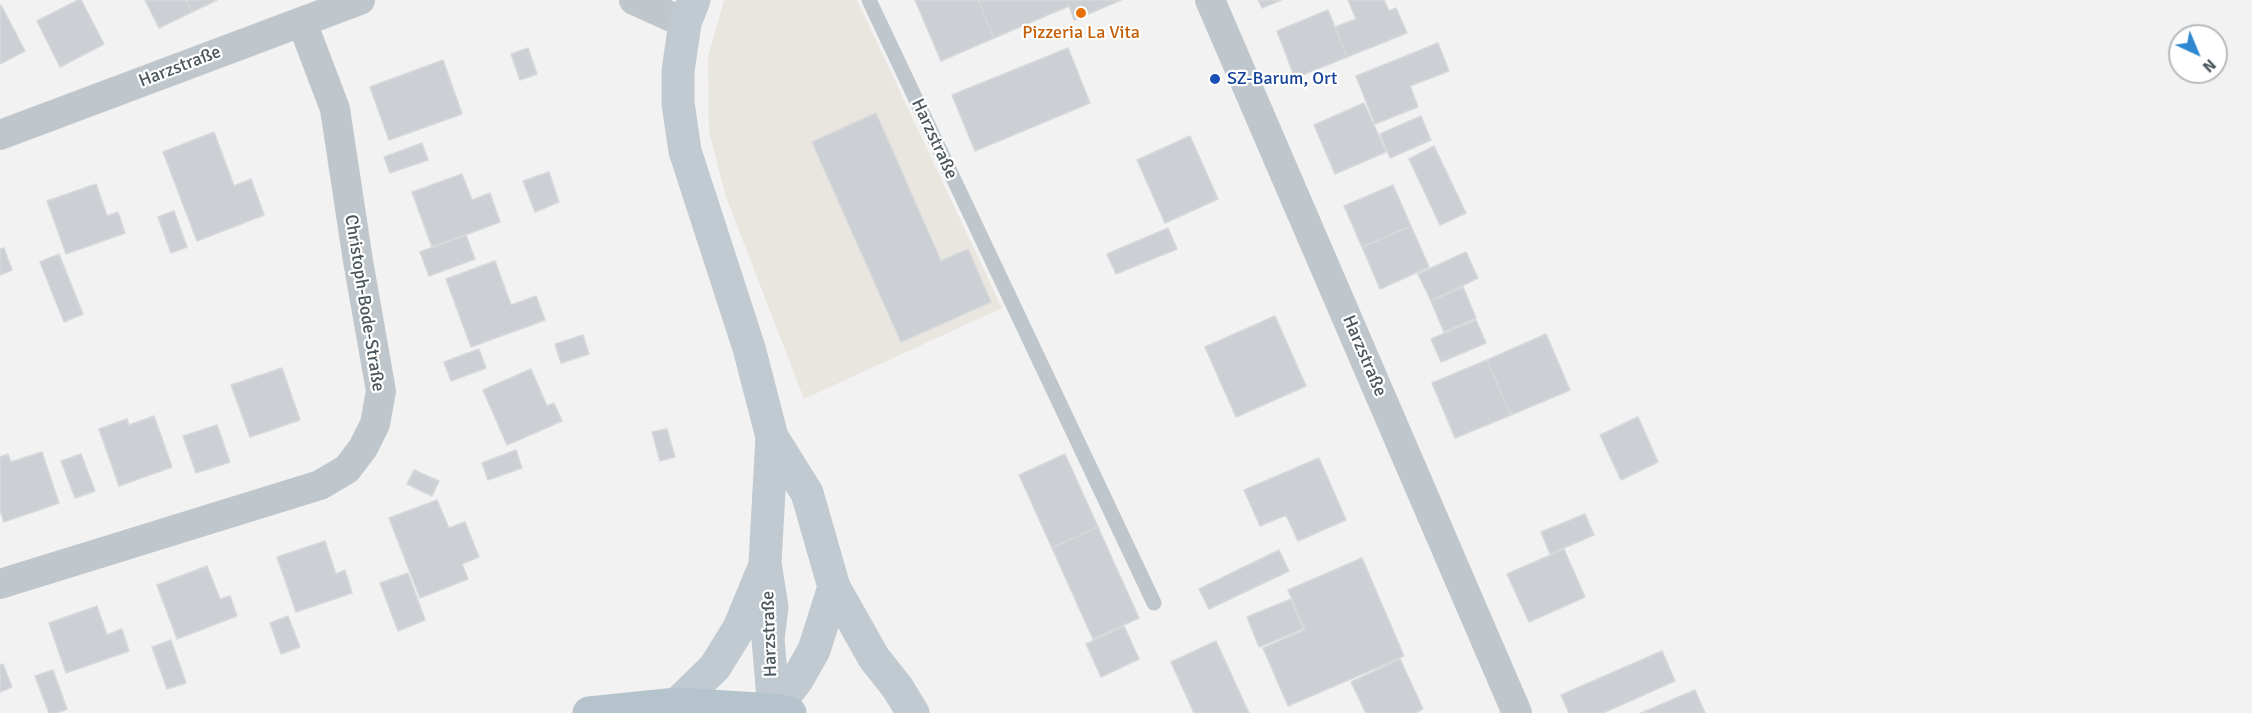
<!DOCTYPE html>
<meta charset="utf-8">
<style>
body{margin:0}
#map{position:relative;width:2252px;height:713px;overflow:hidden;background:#f3f2f2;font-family:Signika,sans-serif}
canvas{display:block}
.north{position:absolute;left:2168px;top:24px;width:60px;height:60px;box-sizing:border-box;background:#fff;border:2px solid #b7bbbe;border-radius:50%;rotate:136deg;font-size:16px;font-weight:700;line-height:24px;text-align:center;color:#4b565d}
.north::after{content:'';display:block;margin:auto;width:21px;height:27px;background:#2f88d0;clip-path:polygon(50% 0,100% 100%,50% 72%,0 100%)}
</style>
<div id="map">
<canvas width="2252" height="713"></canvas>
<div class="north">N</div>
</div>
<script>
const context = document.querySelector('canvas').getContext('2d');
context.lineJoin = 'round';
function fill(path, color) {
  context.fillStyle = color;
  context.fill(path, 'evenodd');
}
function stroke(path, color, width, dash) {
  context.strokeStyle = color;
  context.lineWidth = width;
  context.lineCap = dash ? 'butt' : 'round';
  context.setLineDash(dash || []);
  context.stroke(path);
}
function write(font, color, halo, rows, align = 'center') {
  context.font = font + ' Signika,sans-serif';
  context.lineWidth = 4.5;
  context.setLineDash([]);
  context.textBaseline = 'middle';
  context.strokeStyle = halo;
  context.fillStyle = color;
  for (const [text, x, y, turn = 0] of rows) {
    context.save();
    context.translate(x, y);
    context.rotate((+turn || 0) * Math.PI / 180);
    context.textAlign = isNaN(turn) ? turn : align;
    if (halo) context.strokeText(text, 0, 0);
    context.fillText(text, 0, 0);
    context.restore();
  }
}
const commercial = new Path2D(`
 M724,0h133l145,308 -198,91 -78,-202 -17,-65 -1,-75z`);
const building = new Path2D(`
 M78,0h3l23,44 -44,23 -23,-46z
 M145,0h41l6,12 -33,16z
 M186,0h31l-25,12z
 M915,0h63l16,38 -53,23z
 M978,0h89l2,6 -75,32z
 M1067,0h54l-47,20z
 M1258,0h23l-19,8z
 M1348,0h36l5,11 7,-3 11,25 -60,24 -12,-30 21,-8z
 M1,5l24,46 -25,13v-58z
 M1328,10l19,47 -52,21 -18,-47z
 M1438,43l11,28 -39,15 8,21 -43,17 -19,-48z
 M528,48l9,26 -17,6 -9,-26z
 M1068,48l22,55 -115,48 -23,-56z
 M443,60l19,54 -73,26 -19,-53z
 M1364,103l22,49 -51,22 -21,-49z
 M876,113l65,148 27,-12 23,53 -90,40 -89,-200z
 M1421,116l10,24 -41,18 -10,-24z
 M214,132l20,54 17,-7 13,36 -67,26 -34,-89z
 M1190,136l28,63 -53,24 -28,-63z
 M422,143l6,17 -38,13 -6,-16z
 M1434,146l32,67 -26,12 -31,-66z
 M549,172l10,30 -24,10 -12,-31z
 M462,174l10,26 18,-7 10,29 -68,25 -20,-55z
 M96,184l11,32 11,-4 7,21 -59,21 -19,-53z
 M1393,185l18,41 -49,21 -18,-41z
 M174,211l13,36 -16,6 -13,-36z
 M1411,226l18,41 -49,22 -18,-42z
 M1168,228l9,21 -61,25 -9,-20z
 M466,235l9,24 -46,17 -9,-24z
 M4,248l8,22 -12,5v-26z
 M1466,252l12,26 -47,23 -13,-27z
 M59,254l24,60 -19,8 -24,-60z
 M495,261l16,44 25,-9 9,24 -74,27 -25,-68z
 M1463,287l13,31 -32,14 -13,-31z
 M1275,316l31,70 -70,31 -31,-70z
 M1476,320l10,23 -45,19 -10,-23z
 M1546,334l24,56 -59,25 -24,-55z
 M583,335l6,19 -28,9 -6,-19z
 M479,349l7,19 -35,13 -7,-19z
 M1487,360l24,55 -56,23 -23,-55z
 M282,368l18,52 -50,17 -19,-52z
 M531,369l16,37 7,-3 8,18 -55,24 -24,-55z
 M154,416l18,51 -53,19 -20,-57 28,-10 2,6z
 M1638,417l20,45 -37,18 -21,-45z
 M217,425l13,37 -34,11 -13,-37z
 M667,429l8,28 -15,4 -8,-29z
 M516,450l6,18 -34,12 -6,-17z
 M42,452l17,51 -55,19 -4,-12v-53l8,-3 3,8z
 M81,454l14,37 -20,7 -14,-37z
 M1065,454l33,73 -46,21 -33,-73z
 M1319,458l27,62 -48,21 -12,-26 -26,11 -16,-36z
 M414,470l25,11 -7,15 -25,-12z
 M437,500l12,28 16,-6 14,35 -17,7 6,15 -48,19 -31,-80z
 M1585,514l9,21 -44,19 -9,-22z
 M1098,527l41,91 -46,21 -41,-91z
 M325,541l11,33 9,-4 7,23 -56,19 -19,-55z
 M1564,549l21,48 -56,25 -22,-48z
 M1279,550l10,21 -80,38 -10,-20z
 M1362,558l42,98 -116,50 -25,-58 42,-18 -17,-40z
 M207,566l13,33 10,-3 7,20 -60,23 -20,-54z
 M408,573l17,47 -27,11 -18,-48z
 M1291,599l12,30 -44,18 -12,-30z
 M97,606l10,29 15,-6 7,22 -63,22 -17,-50z
 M288,616l12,31 -19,7 -11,-31z
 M1124,626l15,33 -38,18 -15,-33z
 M171,640l15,43 -19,6 -15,-42z
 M1216,641l33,72h-55l-23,-51z
 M1662,651l13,30 -72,32h-34l-8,-18z
 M1400,659l23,50 -8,4h-49l-15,-31z
 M3,664l9,23 -12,5v-27z
 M53,670l14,39 -10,4h-8l-14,-37z
 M1695,690l10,23h-64z`);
const lane = new Path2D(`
 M869,0l285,603`);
const street = new Path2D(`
 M634,0l51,23
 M1210,0l307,713
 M0,135l360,-135
 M0,584l320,-99 27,-16 16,-21 12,-24 6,-33 -23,-130 -23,-152 -33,-87`);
const secondary = new Path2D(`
 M694,0l-9,23 -7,48v32l7,48 64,197 23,89 35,56 27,94 -20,63 -17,30 -23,30
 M772,437l-7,126 7,44 -4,32 6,71
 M834,587l40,71 23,29 16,26
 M677,704l38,-37 24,-39 26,-63`);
const primary = new Path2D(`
 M589,713l88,-9 97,6 16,3`);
const markers = [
 [1081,13,6,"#e8710a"],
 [1215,79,6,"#1a4fb4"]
];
const foodNames = [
 ["Pizzeria La Vita",1081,33]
];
const streetNames = [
 ["Harzstraße",180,67,-21],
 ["Harzstraße",934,139,65],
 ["Christoph-Bode-Straße",364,303,81],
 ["Harzstraße",1364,356,67],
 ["Harzstraße",770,634,-92]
];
const transitNames = [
 ["SZ-Barum, Ort",1227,79]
];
fill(commercial, '#e9e6e0');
fill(building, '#cccfd3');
stroke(building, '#d6d8dc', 1.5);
stroke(lane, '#bfc7cc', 15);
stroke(street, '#bfc7cc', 30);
stroke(secondary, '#c0cad0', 33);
stroke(primary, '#b5c3cc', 33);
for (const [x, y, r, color] of markers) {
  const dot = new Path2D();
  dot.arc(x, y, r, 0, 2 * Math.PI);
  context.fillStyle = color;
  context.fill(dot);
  stroke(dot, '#fff', 2);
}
write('18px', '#c56008', '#fff', foodNames);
write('18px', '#4b565d', '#fff', streetNames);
write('18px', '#164399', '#fff', transitNames, 'left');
</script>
